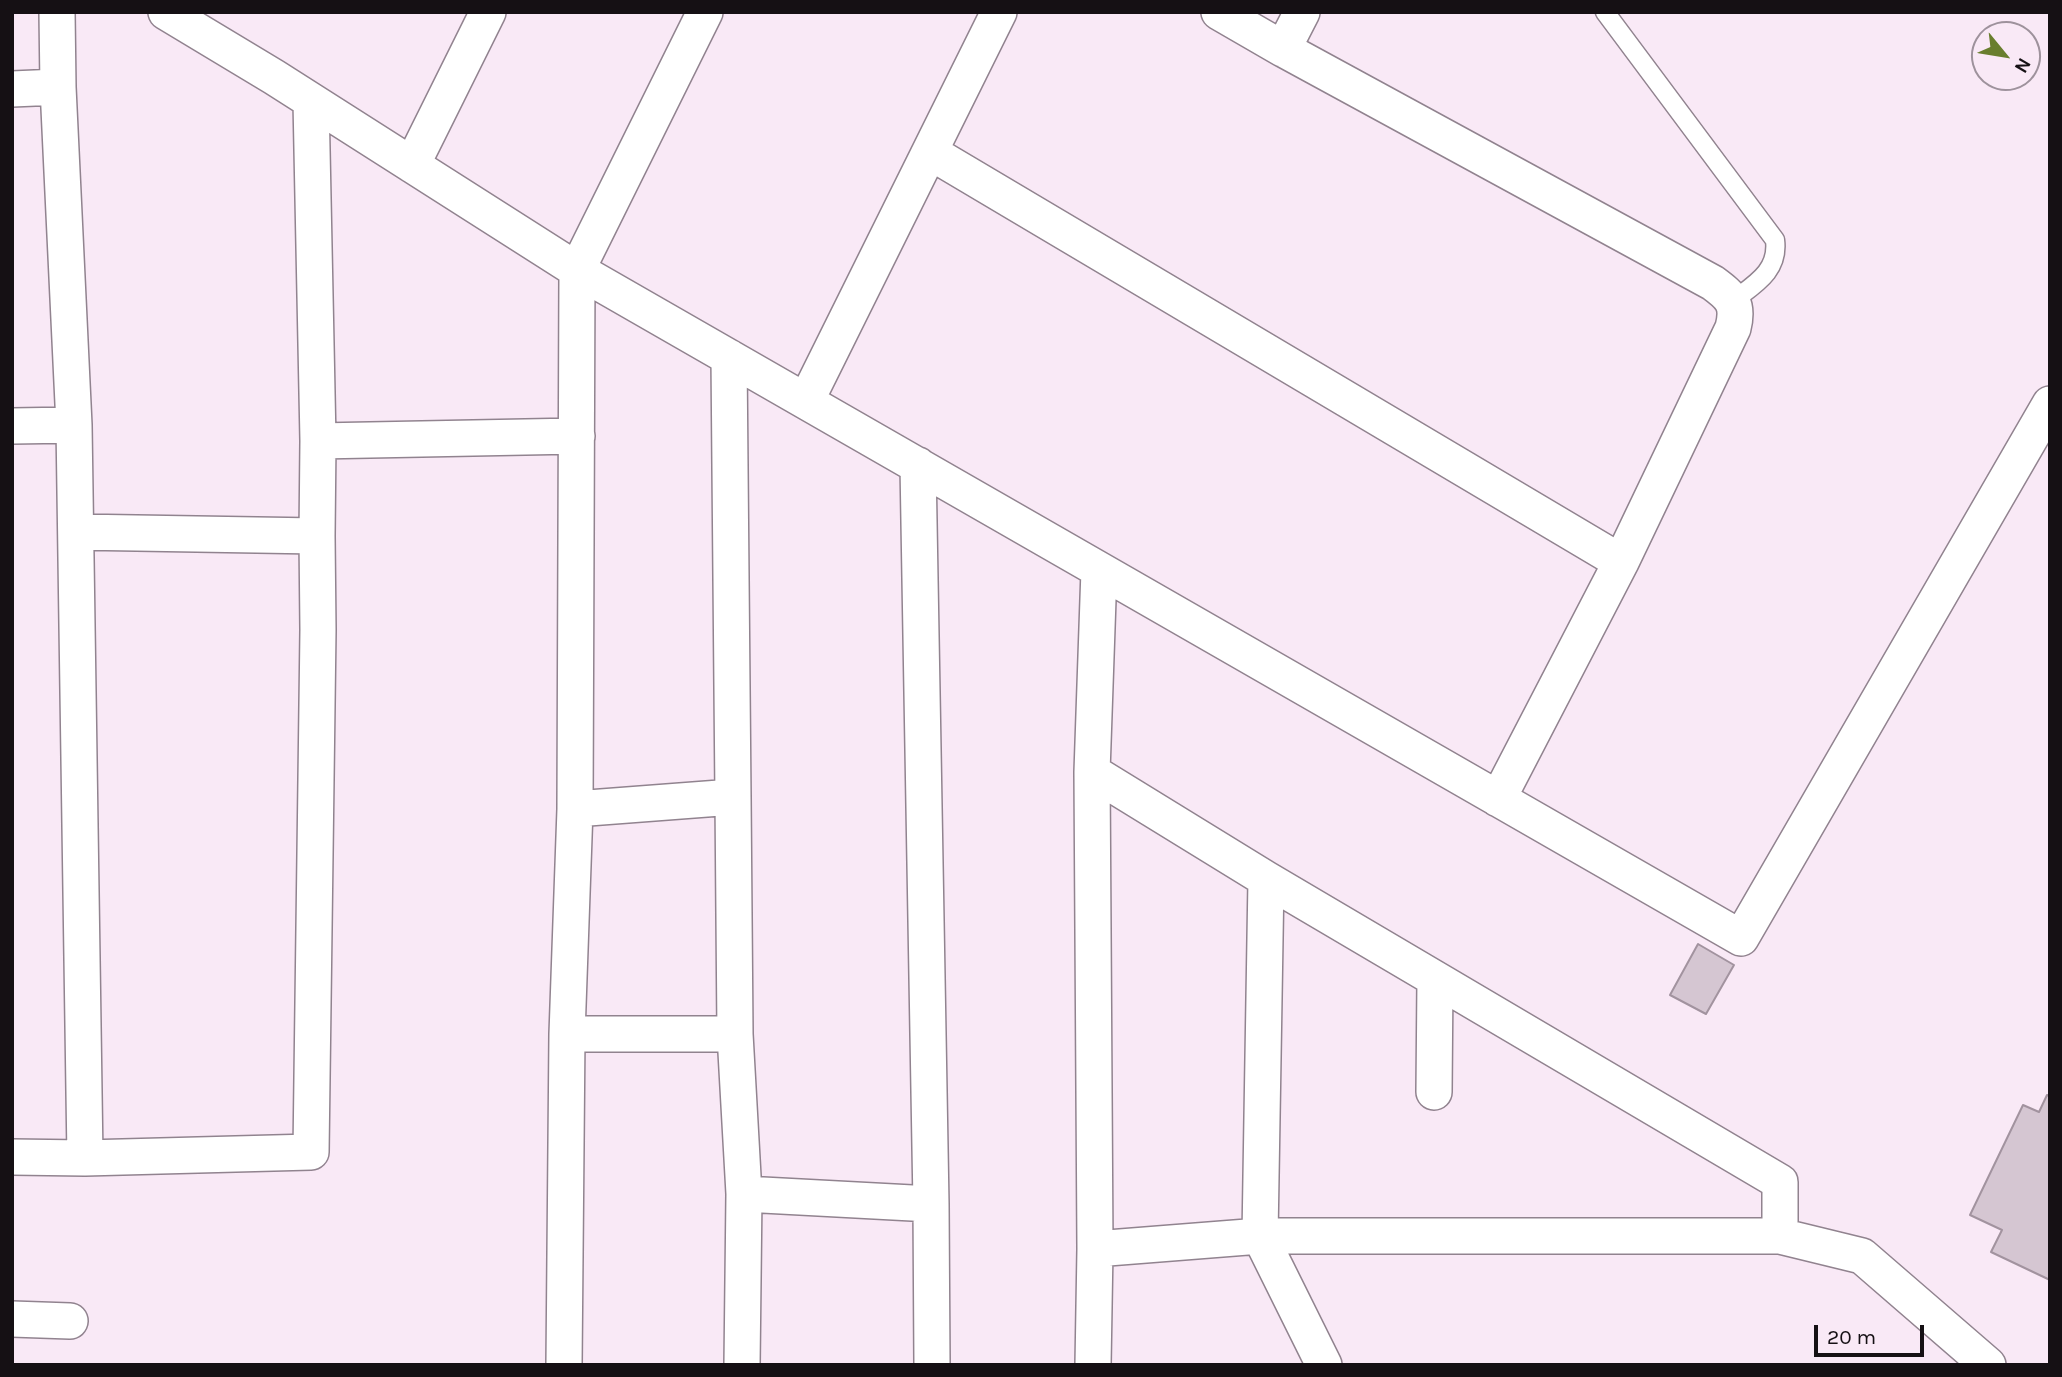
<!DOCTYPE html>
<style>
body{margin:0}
#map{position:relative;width:2062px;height:1377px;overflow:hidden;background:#f9e9f6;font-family:Karla,sans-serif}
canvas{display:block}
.frame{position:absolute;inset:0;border:14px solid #151014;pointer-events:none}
.north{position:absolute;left:1971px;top:21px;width:70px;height:70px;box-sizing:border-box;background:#f9e9f6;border:2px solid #9e929c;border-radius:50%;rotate:120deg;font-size:19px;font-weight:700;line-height:28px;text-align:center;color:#151014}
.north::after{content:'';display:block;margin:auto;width:24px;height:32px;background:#697e2e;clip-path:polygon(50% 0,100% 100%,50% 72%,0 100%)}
.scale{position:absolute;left:1814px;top:1325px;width:110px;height:32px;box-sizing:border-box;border:4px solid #151014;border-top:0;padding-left:9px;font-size:21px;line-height:24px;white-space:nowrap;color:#151014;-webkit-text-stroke:5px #f9e9f6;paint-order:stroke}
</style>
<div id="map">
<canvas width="2062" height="1377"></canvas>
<div class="frame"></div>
<div class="north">N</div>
<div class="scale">20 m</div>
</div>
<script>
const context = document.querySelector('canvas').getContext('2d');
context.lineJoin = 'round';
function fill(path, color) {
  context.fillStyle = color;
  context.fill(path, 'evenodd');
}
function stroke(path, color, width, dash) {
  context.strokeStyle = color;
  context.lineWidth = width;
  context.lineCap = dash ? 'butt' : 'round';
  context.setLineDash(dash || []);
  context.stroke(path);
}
const building = new Path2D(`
 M1698,944l36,21 -28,49 -36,-19z
 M2047,1095l3,1v184l-59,-28 11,-22 -32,-15 53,-110 16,7z`);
const service = new Path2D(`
 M1605,12l170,228c4,31 -20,44 -42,61`);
const minor = new Path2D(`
 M166,12l108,65 303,193 -2,539 -8,225 -3,331
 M705,12l-128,258 1164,668 309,-534
 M1219,12l64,37
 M1302,12l-19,37 430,234c19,14 26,21 20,45l-112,234 -123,237
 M12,89l46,-2
 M930,152l691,410
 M412,165l76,-153
 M729,357l4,440
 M806,401l193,-389
 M12,426l62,-1
 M318,441l259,-5
 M76,532l241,4
 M1092,772l174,107 514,303v54h-520l-165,13 -3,-477 7,-202
 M575,809l158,-12 2,237
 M1266,879l-6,357 64,129
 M567,1034h168l9,160 187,10 -13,-739
 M1434,1092l1,-113
 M12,1157l73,1 -11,-733 -16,-338 -1,-75
 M85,1158l226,-6 7,-522 -1,-94 1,-95 -7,-340
 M931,1204l1,161
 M1780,1236l82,20 126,109
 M12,1319l58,2
 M742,1365l2,-171
 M1093,1365l2,-116`);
fill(building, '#d5c6d2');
stroke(building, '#a2939f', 2);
stroke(service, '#91838f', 21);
stroke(minor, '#91838f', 38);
stroke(service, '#fff', 18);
stroke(minor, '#fff', 35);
</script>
